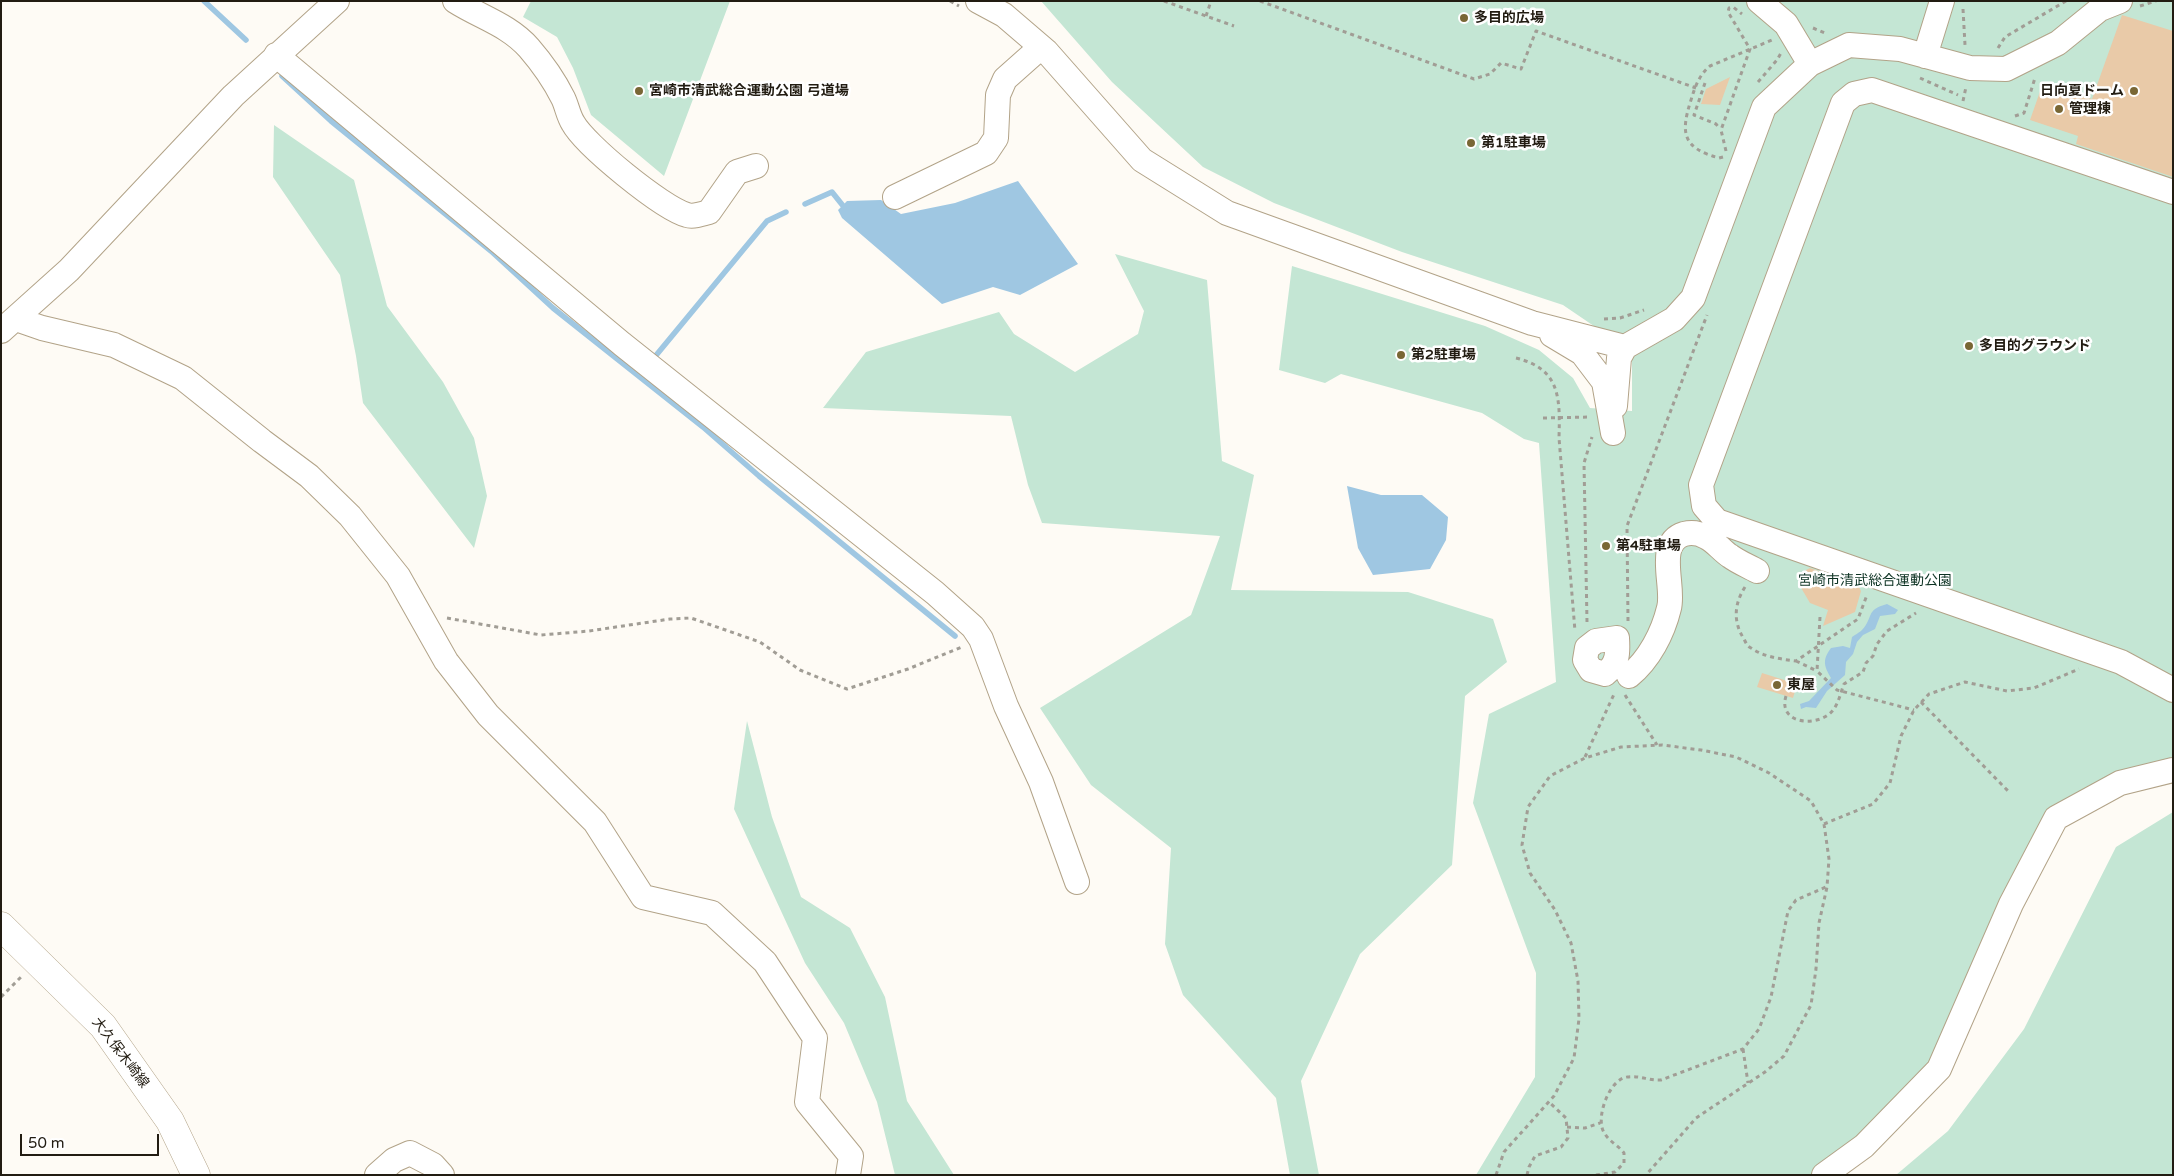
<!DOCTYPE html>
<meta charset="utf-8">
<style>
body{margin:0}
#map{position:relative;width:2174px;height:1176px;overflow:hidden;background:#fefbf5;font-family:"Varela Round",sans-serif}
canvas{display:block}
.frame{position:absolute;inset:0;border:2px solid #221c12;pointer-events:none}
.scale{position:absolute;left:20px;top:1134px;width:139px;height:22px;box-sizing:border-box;border:2px solid #221c12;border-top:0;padding-left:6px;font-size:15px;line-height:18px;white-space:nowrap;color:#221c12;-webkit-text-stroke:4px #fff;paint-order:stroke}
</style>
<div id="map">
<canvas width="2174" height="1176"></canvas>
<div class="frame"></div>
<div class="scale">50 m</div>
</div>
<script>
const context = document.querySelector('canvas').getContext('2d');
context.lineJoin = 'round';
function fill(path, color) {
  context.fillStyle = color;
  context.fill(path, 'evenodd');
}
function stroke(path, color, width, dash) {
  context.strokeStyle = color;
  context.lineWidth = width;
  context.lineCap = dash ? 'butt' : 'round';
  context.setLineDash(dash || []);
  context.stroke(path);
}
function write(font, color, halo, rows, align = 'center') {
  context.font = font + ' "Varela Round","Noto Sans JP",sans-serif';
  context.lineWidth = 5;
  context.setLineDash([]);
  context.textBaseline = 'middle';
  context.strokeStyle = halo;
  context.fillStyle = color;
  for (const [text, x, y, turn = 0] of rows) {
    context.save();
    context.translate(x, y);
    context.rotate((+turn || 0) * Math.PI / 180);
    context.textAlign = isNaN(turn) ? turn : align;
    if (halo) context.strokeText(text, 0, 0);
    context.fillText(text, 0, 0);
    context.restore();
  }
}
const green = new Path2D(`
 M531,1h199l-66,175 -73,-61 -18,-47 -16,-31 -34,-20z
 M1041,1h1132v769l-117,48 -117,251 -115,106h-348l59,-98 1,-104 -63,-170 16,-89 67,-32 -17,-239 -15,-4 -42,-26 -141,-39 -16,9 -46,-13 13,-104 193,60 54,24 34,28 17,30 42,3v-59l-69,-47 -161,-53 -128,-49 -71,-36 -91,-85z
 M274,125l80,55 33,126 56,76 31,56 13,58 -13,52 -111,-145 -7,-47 -16,-81 -67,-98z
 M1115,254l92,26 15,181 32,14 -23,115 177,2 85,27 14,43 -42,34 -13,169 -92,89 -59,127 18,94h-29l-14,-77 -93,-103 -18,-51 6,-96 -80,-63 -51,-77 151,-93 29,-79 -178,-13 -14,-38 -17,-69 -188,-8 43,-56 133,-40 15,22 61,38 63,-38 6,-23z
 M747,721l25,96 29,80 49,31 35,69 22,104 47,74h-59l-18,-73 -33,-79 -39,-60 -71,-154z
 M2173,812v363h-277l52,-44 76,-102 92,-182z`);
const water = new Path2D(`
 M1018,181l60,83 -58,31 -27,-8 -51,17 -100,-86 -4,-8 9,-9 34,-1 20,14 54,-11z
 M1347,486l34,9h41l26,22 -2,23 -16,29 -57,6 -15,-27z
 M1887,604l11,6 -3,4 -15,2 -5,13 -12,6 -6,7 -4,12 -7,8 -1,13 -18,16 -11,17 -10,-1 -5,2 -1,-5 9,-3 22,-23c-7,-12 -9,-18 0,-30l12,-2 7,2 2,-11c3,-2 8,-5 10,-7 12,-13 3,-20 25,-26z`);
const stream = new Path2D(`
 M204,1l42,39
 M282,76l49,45 160,130 62,57 150,119 56,49 196,160
 M805,204l27,-12 12,15
 M653,359l114,-138 19,-9`);
const building = new Path2D(`
 M2122,15l51,16v146l-97,-33 2,-8 -48,-16 13,-37 49,16z
 M1730,77l-10,28 -19,-1 5,-15z
 M1810,568l48,17 3,6 -6,21 -32,14 5,-16 -18,-7 -10,-17 6,-16z
 M1762,673l35,11 -4,14 -36,-11z`);
const path = new Path2D(`
 M950,1l9,5
 M1164,1l70,25
 M1260,1l214,78 16,-5 11,-11 20,6 15,-38 160,57
 M2140,6l16,-5
 M1963,9l2,36
 M1206,16l5,-15
 M1813,28l12,5
 M1998,48l7,-11 61,-36
 M1920,78l38,17
 M1758,82l19,-22 4,-7
 M1705,83l-11,32 22,9 4,5
 M1963,101l3,-14
 M2015,116l9,-3 11,-35
 M1726,151l-5,-21 29,-81 -22,-37 1,-4 4,-1 9,7
 M1723,157l-4,1c-36,-10 -39,-24 -28,-58 4,-13 8,-25 19,-34l62,-26
 M1604,319l16,-1 24,-8
 M1516,358c45,11 44,41 43,80l16,193
 M1543,418l47,-1
 M1745,587c-11,17 -12,35 -1,52 2,4 3,7 7,9 13,9 29,11 45,13l62,-42 9,-24
 M1820,617l-3,54 20,19 77,20
 M447,618l94,17 48,-4 81,-12 21,-1 69,24 40,28 47,19 61,-20 54,-22
 M1628,621l-1,-95 80,-211
 M1587,622l-3,-159 8,-26
 M1796,661l21,10
 M1625,695l32,50
 M1786,696c-8,26 25,31 42,19 10,-7 12,-21 16,-31l19,-12 3,-9 7,-7 4,-12 10,-13 29,-18
 M1921,702l89,91
 M1585,757l30,-65
 M1824,824l49,-20 17,-21 11,-47 13,-26 15,-16 36,-12 42,9 27,-3 45,-19
 M1,997l21,-21
 M1743,1049l5,34
 M1567,1127l18,1 15,-5
 M1496,1175l8,-23 50,-56 20,-38 5,-39 -1,-38 -7,-38 -16,-33 -25,-37 -8,-28 6,-38 22,-31 35,-18 36,-11 41,-2 39,5 35,7 33,16 42,28 13,23 5,35 -2,28 -8,36 -3,46 -5,36 -27,51 -19,16 -69,46 -50,57
 M1527,1175l2,-8 6,-11 26,-9 7,-9 -2,-20 -17,-16
 M1596,1175l19,-3 9,-9v-10c-5,-7 -14,-11 -19,-19 -11,-14 4,-55 22,-57 13,-2 22,4 34,3l82,-31 16,-20 12,-32 17,-86 8,-11 30,-13`);
const minor = new Path2D(`
 M455,1c25,16 54,24 74,47 13,15 25,32 34,50 4,8 5,17 10,25 12,22 89,85 114,92 6,2 15,-1 22,-3l28,-40 19,-6
 M978,1l26,14 42,36 96,109 85,53 305,110 93,24 49,-28 19,-21 71,-191 46,-43 39,-19 51,4 70,19 36,1 52,-26 42,-34 20,-8
 M1759,1l27,23 24,40
 M276,55l346,289 313,249 38,34 8,12 25,67 35,76 36,100
 M1925,56l17,-55
 M2173,192l-301,-102 -18,4 -11,9 -142,382 3,21 13,15 404,141 52,28
 M895,197l91,-44 10,-15 2,-43 7,-16 36,-32
 M16,319l26,9 72,17 69,33 79,63 47,35 41,40 48,60 48,85 42,54 107,107 48,75 69,16 53,49 50,76 -8,64 44,54 -3,19
 M1,331l68,-61 164,-174 104,-95
 M1552,335l30,18 22,29 9,51
 M1615,406l4,-48 6,-11
 M1617,638c1,15 1,26 -12,36l-14,-4 -6,-10 2,-12 9,-7z
 M1629,676c20,-16 34,-43 40,-68 6,-21 -14,-65 15,-74 8,-2 15,-1 22,3 9,4 16,14 24,19 8,6 18,10 27,15
 M377,1175l17,-15 16,-7 23,12 9,10
 M1824,1175l40,-29 75,-77 72,-165 45,-86 64,-35 53,-13`);
const major = new Path2D(`
 M1,926l102,100 67,95 26,54`);
const markers = [
 [1464,18,5,"#796735"],
 [639,91,5,"#796735"],
 [2134,91,5,"#796735"],
 [2059,109,5,"#796735"],
 [1471,143,5,"#796735"],
 [1969,346,5,"#796735"],
 [1401,355,5,"#796735"],
 [1606,546,5,"#796735"],
 [1777,685,5,"#796735"]
];
const poiNames = [
 ["多目的広場",1474,18],
 ["宮崎市清武総合運動公園 弓道場",649,91],
 ["日向夏ドーム",2124,91,"right"],
 ["管理棟",2069,109],
 ["第1駐車場",1481,143],
 ["多目的グラウンド",1979,346],
 ["第2駐車場",1411,355],
 ["第4駐車場",1616,546],
 ["東屋",1787,685]
];
const parkNames = [
 ["宮崎市清武総合運動公園",1875,581]
];
const streetNames = [
 ["大久保木崎線",120,1053,53]
];
fill(green, '#c4e6d4');
fill(water, '#9fc7e2');
stroke(stream, '#9fc7e2', 5.5);
fill(building, '#e9caa8');
stroke(minor, '#b2a388', 26);
stroke(major, '#b2a388', 29);
stroke(path, '#a19d95', 3, [4, 4]);
stroke(minor, '#fff', 24);
stroke(major, '#fff', 28);
for (const [x, y, r, color] of markers) {
  const dot = new Path2D();
  dot.arc(x, y, r, 0, 2 * Math.PI);
  context.fillStyle = color;
  context.fill(dot);
  stroke(dot, '#fff', 2);
}
write('bold 14px', '#221c12', '#fff', poiNames, 'left');
write('14px', '#0c3222', '#fff', parkNames);
write('14px', '#221c12', '#fff', streetNames);
</script>
